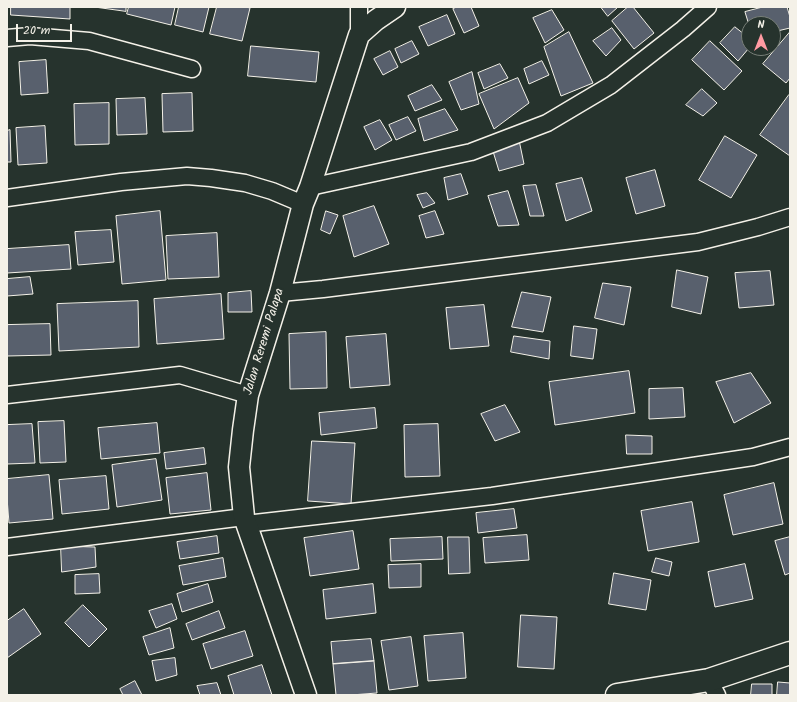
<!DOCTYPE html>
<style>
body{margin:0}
#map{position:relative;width:797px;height:702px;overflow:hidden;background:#26332d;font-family:Kalam,sans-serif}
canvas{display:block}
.frame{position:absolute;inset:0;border:8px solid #f4f1e8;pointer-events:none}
.north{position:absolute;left:741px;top:16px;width:40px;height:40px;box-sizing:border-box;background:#26332d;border:1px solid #787f78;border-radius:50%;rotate:0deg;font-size:11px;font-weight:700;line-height:16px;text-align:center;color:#f4f1e8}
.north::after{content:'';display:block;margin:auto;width:14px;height:18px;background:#ff9aa2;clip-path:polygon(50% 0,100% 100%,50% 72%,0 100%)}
.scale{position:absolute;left:16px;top:24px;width:56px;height:18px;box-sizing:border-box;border:2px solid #f4f1e8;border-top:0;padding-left:5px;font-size:12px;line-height:14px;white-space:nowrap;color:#f4f1e8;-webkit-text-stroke:3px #26332d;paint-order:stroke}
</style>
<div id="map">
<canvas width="797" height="702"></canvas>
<div class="frame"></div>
<div class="north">N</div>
<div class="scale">20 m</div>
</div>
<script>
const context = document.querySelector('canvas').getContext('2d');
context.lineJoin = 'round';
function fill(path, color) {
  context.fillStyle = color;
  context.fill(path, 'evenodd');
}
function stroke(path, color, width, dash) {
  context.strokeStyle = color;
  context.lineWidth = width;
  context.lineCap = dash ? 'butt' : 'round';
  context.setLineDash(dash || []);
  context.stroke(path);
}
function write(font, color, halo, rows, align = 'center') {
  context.font = font + ' Kalam,sans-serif';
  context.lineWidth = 4;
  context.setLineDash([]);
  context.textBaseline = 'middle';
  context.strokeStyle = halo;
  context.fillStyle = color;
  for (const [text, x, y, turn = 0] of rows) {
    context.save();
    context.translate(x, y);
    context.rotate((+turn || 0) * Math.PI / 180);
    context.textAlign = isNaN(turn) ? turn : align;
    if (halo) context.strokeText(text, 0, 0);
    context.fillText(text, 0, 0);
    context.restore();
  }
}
const building = new Path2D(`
 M11,7h59v12l-59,-4z
 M95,7h31v4z
 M129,7h46l-4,18 -44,-11z
 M179,7h30l-6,25 -28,-7z
 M217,7h29l4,1 -8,33 -32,-7z
 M457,7h14l8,19 -15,7 -11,-24z
 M601,7h17l-10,9z
 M628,7h5l21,26 -20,16 -22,-28z
 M763,7h24l3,10v11l-17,4v-8h-24v1l-4,-13z
 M552,10l12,20 -19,13 -12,-25z
 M447,15l8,19 -27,12 -9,-19z
 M735,27l14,11v10l-11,13 -18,-18z
 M612,28l9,12 -15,16 -13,-15z
 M569,32l24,51 -32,13 -17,-49z
 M790,32v46l-4,5 -23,-19z
 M412,41l7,13 -18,9 -6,-14z
 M710,41l32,30 -18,19 -32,-30z
 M251,46l68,6 -3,30 -68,-6z
 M390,51l8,16 -15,8 -9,-16z
 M46,60l2,33 -27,2 -2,-33z
 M542,61l7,14 -20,9 -5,-15z
 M500,64l8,14 -24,11 -6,-16z
 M472,72l7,32 -18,6 -12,-28z
 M518,78l11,25 -35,26 -15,-35z
 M432,85l10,15 -27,11 -7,-15z
 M702,89l15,14 -14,13 -17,-11z
 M192,93l1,38 -30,1 -1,-38z
 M789,95l1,1v60l-30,-21z
 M145,98l2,36 -30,1 -1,-36z
 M109,103v41l-34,1 -1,-41z
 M445,109l13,21 -34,11 -6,-22z
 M408,117l8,14 -20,9 -7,-15z
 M380,120l12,20 -17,10 -11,-23z
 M45,126l2,37 -29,2 -2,-37z
 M10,130l1,32h-4v-31z
 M725,136l32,19 -26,43 -32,-18z
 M519,140l5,24 -25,7 -7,-23z
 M655,170l10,36 -29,8 -10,-36z
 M461,174l7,20 -20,6 -4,-22z
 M582,178l10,33 -26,10 -10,-37z
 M536,185l8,31h-14l-7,-30z
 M508,191l11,34 -21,1 -10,-30z
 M427,193l8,10 -12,5 -6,-13z
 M374,206l15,38 -35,13 -11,-41z
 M160,211l6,69 -44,4 -6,-68z
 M326,211l12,4 -8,19 -9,-4z
 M435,211l9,23 -18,4 -7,-22z
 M111,230l3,32 -36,3 -3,-33z
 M217,233l2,44 -51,2 -2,-43z
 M69,245l2,24 -64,4v-24z
 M677,270l31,7 -7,37 -29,-7z
 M770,271l4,34 -35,3 -4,-35z
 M30,277l3,17 -26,2v-17z
 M603,283l28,4 -7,38 -29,-7z
 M251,291l1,21h-24v-19z
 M522,292l29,5 -8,35 -31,-5z
 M221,294l3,45 -67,5 -3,-45z
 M138,301l1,46 -80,4 -2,-47z
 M484,305l5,41 -39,3 -4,-41z
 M50,324l1,31 -44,1v-31z
 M574,326l23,3 -4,30 -22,-3z
 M326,332l1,56 -37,1 -1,-55z
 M386,334l4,51 -40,3 -4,-51z
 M514,336l36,5 -1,18 -38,-7z
 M629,371l6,42 -80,12 -6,-43z
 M751,373l20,30 -37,20 -18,-41z
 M683,388l2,29 -36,2v-30z
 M505,405l15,27 -25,9 -14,-27z
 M375,408l2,20 -56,7 -2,-22z
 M64,421l2,41 -26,1 -2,-41z
 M157,423l3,30 -59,6 -3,-31z
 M32,424l3,39 -28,1v-39z
 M438,424l2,52 -35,1 -1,-52z
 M626,435l26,1v18h-25z
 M312,441l43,2 -4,61 -43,-3z
 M204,448l2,16 -40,5 -2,-16z
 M156,459l6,41 -45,7 -5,-42z
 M207,473l4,37 -41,4 -4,-36z
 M49,475l4,44 -44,4 -2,-25v-19z
 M106,476l3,33 -47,5 -3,-34z
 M774,483l9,41 -50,11 -9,-40z
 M692,502l7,40 -51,9 -7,-40z
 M514,509l3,19 -39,5 -2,-20z
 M353,531l6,38 -49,7 -6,-38z
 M527,535l2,25 -44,3 -2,-25z
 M217,536l2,17 -39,6 -3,-17z
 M442,537l1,22 -52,2 -1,-22z
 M448,537h21l1,36 -21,1z
 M790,537v36l-5,2 -10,-34z
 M61,546l34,1 1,20 -34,5z
 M223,558l3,19 -43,8 -4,-19z
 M656,558l16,4 -3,14 -17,-4z
 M421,564v23l-32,1 -1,-23z
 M745,564l8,35 -38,8 -7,-35z
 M614,573l37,7 -5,30 -37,-6z
 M99,574l1,19 -25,1v-19z
 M208,584l5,18 -31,10 -5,-18z
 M373,584l3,29 -50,6 -3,-29z
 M172,604l5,15 -21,9 -7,-17z
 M83,605l24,24 -18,18 -24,-24z
 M24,609l17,25 -34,24v-37z
 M219,611l6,17 -33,12 -6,-16z
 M521,615l36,2 -3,52 -36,-2z
 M170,628l4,20 -25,7 -6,-18z
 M245,631l8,25 -42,13 -8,-25z
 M463,633l3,45 -38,3 -4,-45z
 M411,637l7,49 -29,4 -8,-49z
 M371,639l3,22 -41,3 -2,-22z
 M175,658l2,17 -21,6 -4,-20z
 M374,661l3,32 -26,2h-15l-3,-31z
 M262,665l10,30h-38l-6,-19z
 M135,681l7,14h-19l-3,-6z
 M778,682l12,1v12h-13z
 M217,683l4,12h-21l-3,-9z
 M752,684h20v11h-21z`);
const minor = new Path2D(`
 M359,7v28
 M7,38l23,-2 59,5 103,28
 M310,187l161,-35 76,-29 64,-38 72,-56 25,-22
 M7,198l114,-16 66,-6 24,2 34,5 27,8 31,13
 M280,293l43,-4 375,-47 60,-15 32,-10
 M7,395l173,-20 68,20
 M246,524l246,-28 261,-39 37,-10
 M7,547l237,-30
 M709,680l8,15`);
const tertiary = new Path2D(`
 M306,695l-62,-178 -5,-50 4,-37 5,-35 32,-102 23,-89 7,-17 49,-152 17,-15 19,-13`);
const secondary = new Path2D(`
 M617,695l92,-15 81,-27`);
const streetNames = [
 ["Jalan Reremi Palapa",265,342,-73]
];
fill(building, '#58606d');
stroke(building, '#f4f1e8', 1);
stroke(minor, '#f4f1e8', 19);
stroke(tertiary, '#f4f1e8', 23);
stroke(secondary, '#f4f1e8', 25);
stroke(minor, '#26332d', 16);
stroke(tertiary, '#26332d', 20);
stroke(secondary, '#26332d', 22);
write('13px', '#f4f1e8', '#26332d', streetNames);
</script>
